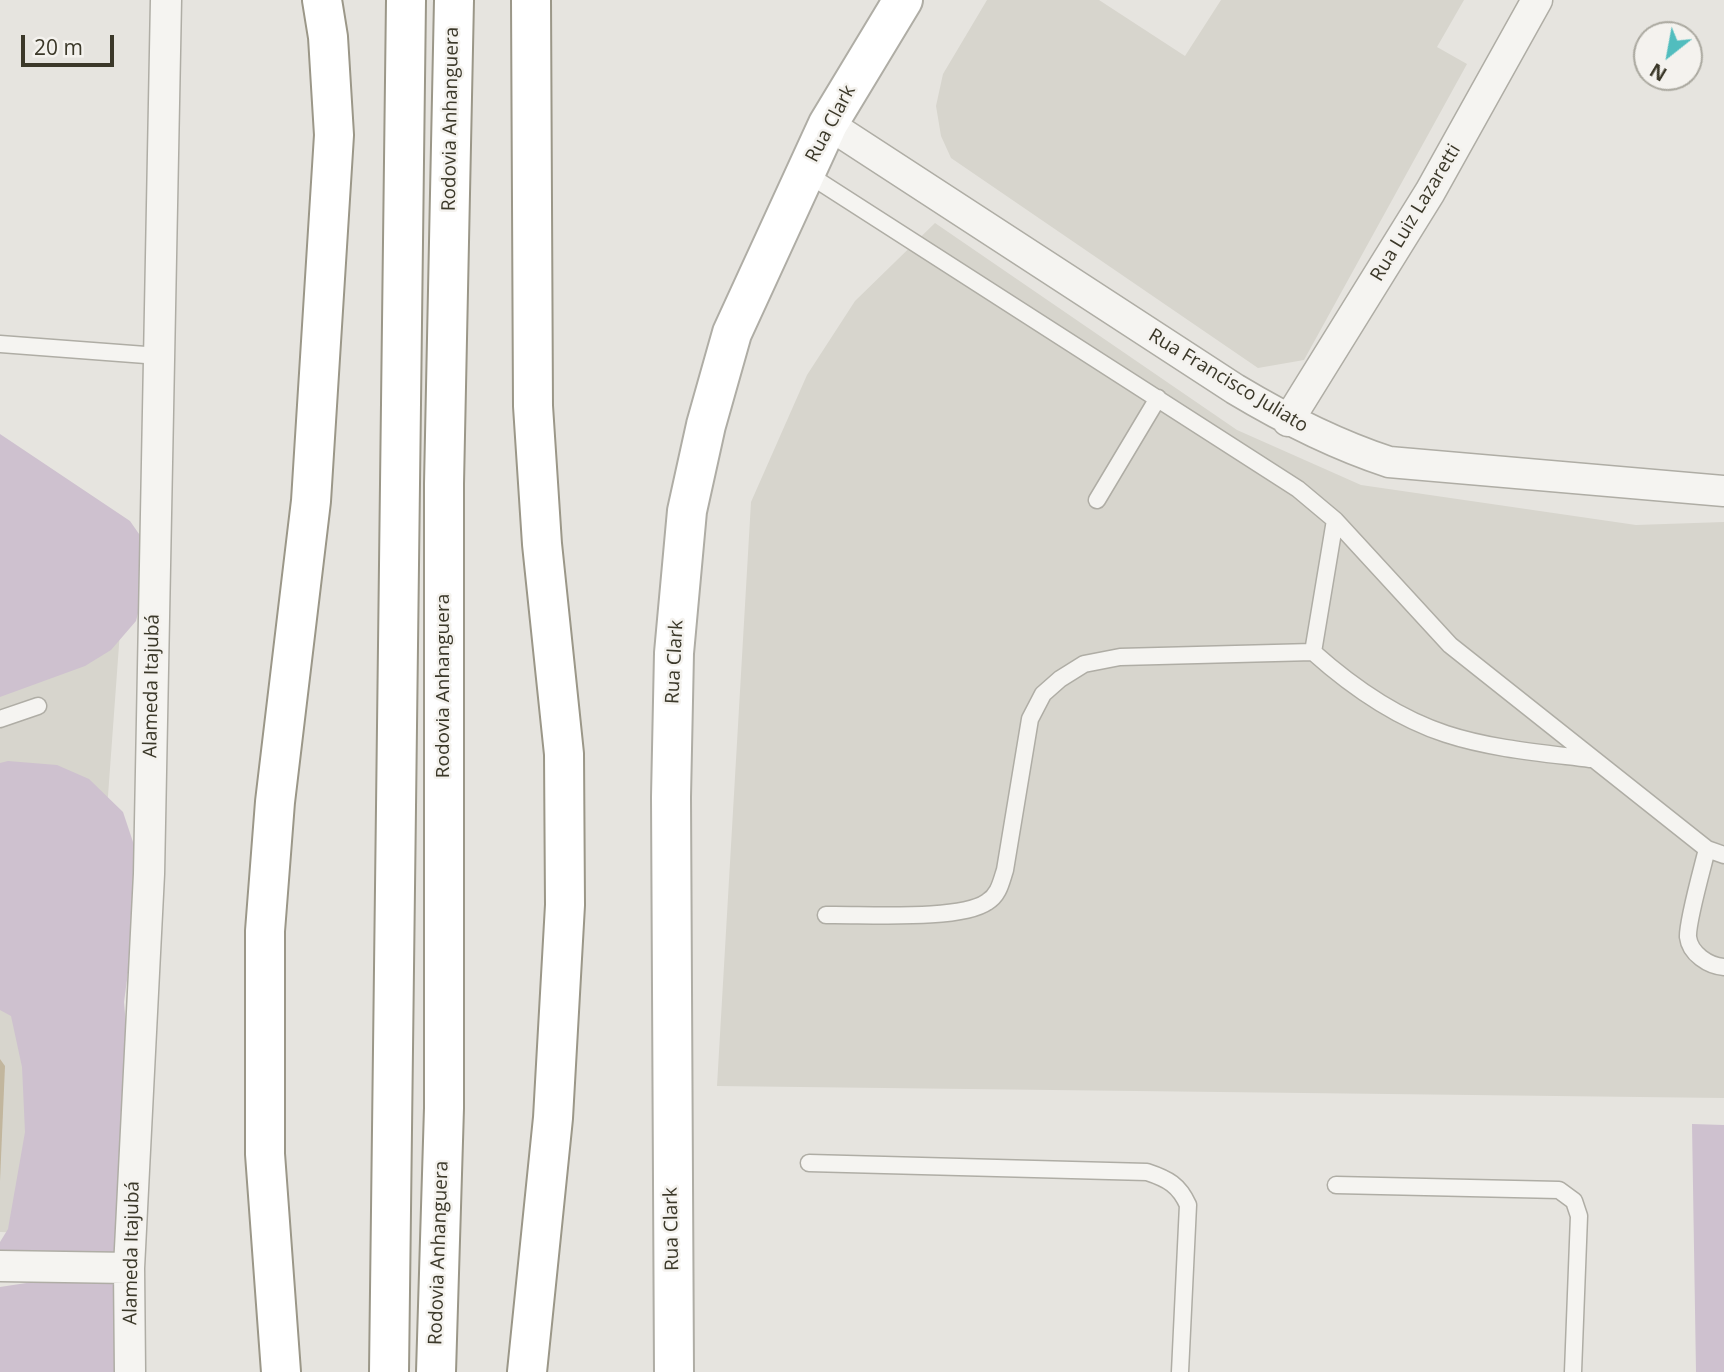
<!DOCTYPE html>
<meta charset="utf-8">
<style>
body{margin:0}
#map{position:relative;width:1724px;height:1372px;overflow:hidden;background:#e6e4df;font-family:"Open Sans",sans-serif}
canvas{display:block}
.north{position:absolute;left:1633px;top:21px;width:70px;height:70px;box-sizing:border-box;background:#f4f2ee;border:2px solid #aaa89f;border-radius:50%;rotate:211deg;font-size:19px;font-weight:700;line-height:28px;text-align:center;color:#3b3829}
.north::after{content:'';display:block;margin:auto;width:24px;height:32px;background:#51bdbe;clip-path:polygon(50% 0,100% 100%,50% 72%,0 100%)}
.scale{position:absolute;left:21px;top:35px;width:93px;height:32px;box-sizing:border-box;border:4px solid #3b3829;border-top:0;padding-left:9px;font-size:21px;line-height:24px;white-space:nowrap;color:#3b3829;-webkit-text-stroke:5px #f4f2ee;paint-order:stroke}
</style>
<div id="map">
<canvas width="1724" height="1372"></canvas>
<div class="north">N</div>
<div class="scale">20 m</div>
</div>
<script>
const context = document.querySelector('canvas').getContext('2d');
context.lineJoin = 'round';
function fill(path, color) {
  context.fillStyle = color;
  context.fill(path, 'evenodd');
}
function stroke(path, color, width, dash) {
  context.strokeStyle = color;
  context.lineWidth = width;
  context.lineCap = dash ? 'butt' : 'round';
  context.setLineDash(dash || []);
  context.stroke(path);
}
function write(font, color, halo, rows, align = 'center') {
  context.font = font + ' "Open Sans",sans-serif';
  context.lineWidth = 5;
  context.setLineDash([]);
  context.textBaseline = 'middle';
  context.strokeStyle = halo;
  context.fillStyle = color;
  for (const [text, x, y, turn = 0] of rows) {
    context.save();
    context.translate(x, y);
    context.rotate((+turn || 0) * Math.PI / 180);
    context.textAlign = isNaN(turn) ? turn : align;
    if (halo) context.strokeText(text, 0, 0);
    context.fillText(text, 0, 0);
    context.restore();
  }
}
const built = new Path2D(`
 M987,0h112l86,56 36,-56h243l-27,47 30,17 -163,296 -46,8 -307,-210 -10,-22 -5,-30 7,-32z
 M935,223l302,207 124,55 275,40 88,-3v576l-1007,-12 34,-584 56,-127 48,-74z
 M122,604l-46,630 -76,-2v-597z`);
const green = new Path2D(`
 M0,434l130,87 16,23 4,24 -14,53 -25,29 -26,16 -85,31z
 M8,761l49,4 32,14 34,33 11,33 1,76 -11,81 9,107 -3,263h-130v-85l33,-5 7,-6 -40,-16v-18l8,-13 17,-97 -3,-65 -11,-51 -11,-6v-247z
 M1692,1124l32,1v247h-28z`);
const water = new Path2D(`
 M0,1059l5,7 -5,115z`);
const lane = new Path2D(`
 M806,173l492,316 37,31 115,125 257,204 17,6
 M0,344l159,12
 M1097,500l61,-102
 M1335,520l-22,132c38,34 84,66 133,82 46,15 96,19 144,25
 M0,719l38,-13
 M1707,849c-4,17 -20,73 -19,88 2,17 21,29 36,30
 M826,915c37,-1 134,6 161,-13 12,-7 14,-20 18,-32l25,-151 13,-25 17,-15 24,-15 36,-7 193,-5
 M809,1163l338,9c21,7 32,13 41,33l-8,167
 M1336,1185l223,5 15,11 5,15 -6,156`);
const street = new Path2D(`
 M828,124l407,265c50,30 99,55 154,73l335,29
 M1288,421l142,-229 107,-192
 M0,1266l129,2
 M130,1372l-1,-104 20,-394 17,-874`);
const secondary = new Path2D(`
 M674,1372l-3,-575 3,-144 13,-142 19,-86 26,-92 96,-209 75,-124`);
const highway = new Path2D(`
 M281,1372l-16,-218v-223l10,-129 36,-301 23,-366 -6,-98 -6,-37
 M389,1372l17,-1372
 M436,1372l8,-264v-624l10,-484
 M527,1372l26,-254 12,-213 -1,-151 -22,-210 -9,-138 -2,-406`);
const streetNames = [
 ["Rodovia Anhanguera",451,119,-89],
 ["Rua Clark",831,124,-62],
 ["Rua Luiz Lazaretti",1416,213,-59],
 ["Rua Francisco Juliato",1228,381,31],
 ["Rua Clark",675,662,-87],
 ["Alameda Itajubá",152,686,-89],
 ["Rodovia Anhanguera",444,686,-90],
 ["Rua Clark",672,1229,-91],
 ["Alameda Itajubá",132,1253,-89],
 ["Rodovia Anhanguera",439,1253,-88]
];
fill(built, '#d7d5cd');
fill(green, '#cec1cf');
fill(water, '#c2b69d');
stroke(lane, '#afada5', 19);
stroke(street, '#afada5', 33);
stroke(secondary, '#afada5', 42);
stroke(highway, '#9b9788', 42);
stroke(lane, '#f5f4f1', 16);
stroke(street, '#f5f4f1', 30);
stroke(secondary, '#fff', 38);
stroke(highway, '#fff', 38);
write('19px', '#3b3829', '#f4f2ee', streetNames);
</script>
